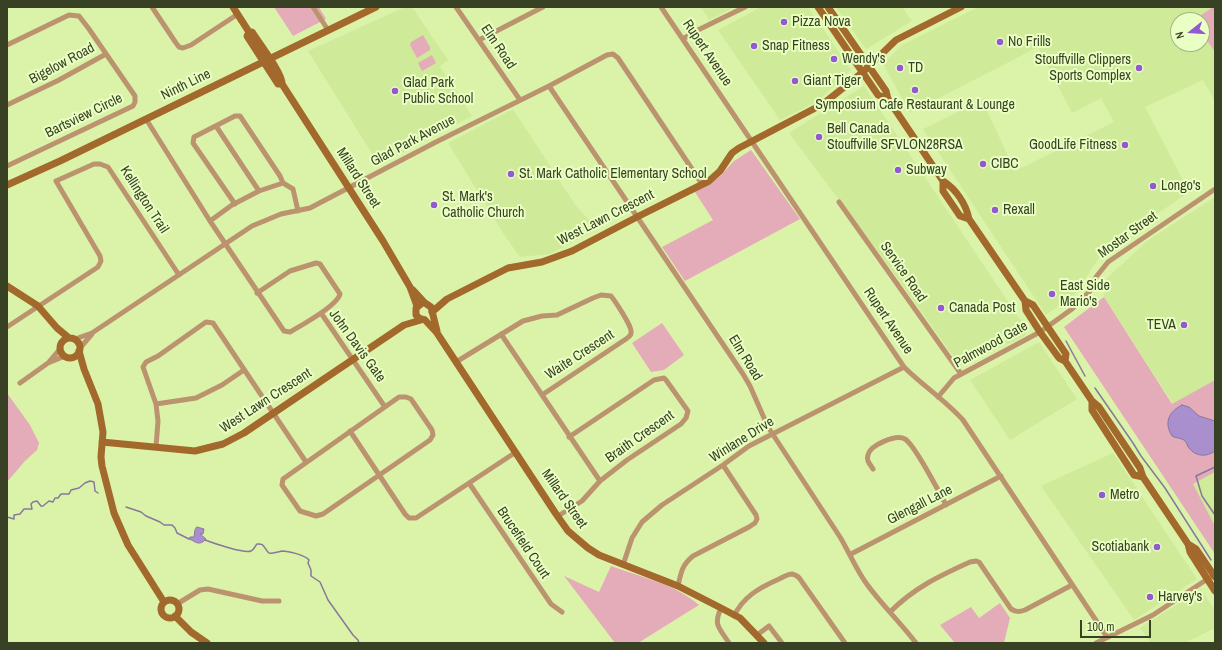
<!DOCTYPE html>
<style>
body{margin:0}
#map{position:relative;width:1222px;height:650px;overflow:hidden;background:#dbf3a9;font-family:"Archivo Narrow",sans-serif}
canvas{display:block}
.frame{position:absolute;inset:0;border:8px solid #384123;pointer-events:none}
.north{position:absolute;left:1170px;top:12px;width:40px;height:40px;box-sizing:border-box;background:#eaffc3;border:1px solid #a3b383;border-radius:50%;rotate:253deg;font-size:11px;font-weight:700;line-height:16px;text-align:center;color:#384123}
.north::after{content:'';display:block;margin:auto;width:14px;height:18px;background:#9259d0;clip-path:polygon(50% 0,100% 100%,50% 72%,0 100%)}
.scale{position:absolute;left:1080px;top:620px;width:71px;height:18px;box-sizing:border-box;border:2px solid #384123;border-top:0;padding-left:5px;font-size:12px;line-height:14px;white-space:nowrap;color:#384123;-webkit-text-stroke:3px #eaffc3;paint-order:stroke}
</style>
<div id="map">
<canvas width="1222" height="650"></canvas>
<div class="frame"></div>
<div class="north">N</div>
<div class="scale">100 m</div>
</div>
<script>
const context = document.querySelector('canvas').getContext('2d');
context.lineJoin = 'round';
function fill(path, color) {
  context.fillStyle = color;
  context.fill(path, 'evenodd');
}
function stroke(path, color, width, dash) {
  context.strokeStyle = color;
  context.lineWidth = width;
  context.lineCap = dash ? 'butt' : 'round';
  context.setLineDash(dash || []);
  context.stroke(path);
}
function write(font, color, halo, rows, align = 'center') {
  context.font = font + ' "Archivo Narrow",sans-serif';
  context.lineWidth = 4;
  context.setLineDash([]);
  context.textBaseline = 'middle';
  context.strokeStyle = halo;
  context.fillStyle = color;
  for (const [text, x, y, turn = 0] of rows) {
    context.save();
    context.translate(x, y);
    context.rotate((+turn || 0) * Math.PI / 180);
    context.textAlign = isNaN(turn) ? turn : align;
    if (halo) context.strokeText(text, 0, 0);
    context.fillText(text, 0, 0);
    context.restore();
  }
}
const built = new Path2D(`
 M405,7h7l36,53 -8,6 32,50 -93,49 -71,-114z
 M701,7h34l-26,13z
 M761,7h47l43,63 -33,31 -38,19 -62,-90z
 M836,7h66l10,14 -46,28z
 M978,7h237v94l-12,-21 -58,27 44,85 -70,48 -20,18 -24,36 -29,21 -123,-186 59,-29 33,71 99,-49 -13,-24 -29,15 -34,-66 -128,66 -27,-49 19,-19zM1178,20h24v24h-24z
 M864,86l163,244 -2,6 -65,30 -67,-94 -104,-139z
 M513,109l63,97 22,23 -48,25 -30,3 -15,-21 -57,-93z
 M1215,197v183l-42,24 -69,-107 3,-19 40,-37z
 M1039,342l38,57 -67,41 -40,-60z
 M1113,453l84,126 -63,41 -93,-134z
 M1215,472v54l-22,-42z
 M1201,589l14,21v18l-30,15h-34l-11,-15z`);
const green = new Path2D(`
 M274,7h45l7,12 -33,17z
 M1213,7h2v45l-13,-19v-13h-8z
 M423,35l7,12v3l-13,8 -7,-13 1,-3z
 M432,55l4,8 -14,8 -4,-8z
 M751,150l49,69 -115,62 -23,-34 51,-27 -18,-28 24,-15 15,-16z
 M1104,297l68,107 43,-24v92l-22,12 22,42v28l-151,-227z
 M662,323l22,32 -20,15 -13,2 -19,-29z
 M7,393l23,32 9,18 -2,7 -12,11 -18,21z
 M611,566c30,11 64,18 88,39l-61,38h-23l-51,-67 35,16z
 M1000,603l10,15 -6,25h-49l-15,-18 31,-18 8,11z`);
const water = new Path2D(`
 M1182,405l7,2 10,9 16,5v30c-8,6 -19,6 -26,-3 -2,-2 -2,-6 -5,-8 -3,-2 -9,-2 -12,-4 -8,-13 -4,-24 10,-31z
 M197,527l7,2 -1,5h-3l6,5c-7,8 -11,2 -17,0l1,-2h4l1,-7z`);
const stream = new Path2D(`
 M1066,341l19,35
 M1095,388l38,55 8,13 24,32 46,72
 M1215,467l-19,9 6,20 13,19
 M126,507l15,5 5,4 14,6 4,3h8l3,3 2,5 12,6
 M7,517l7,2v-4l6,-1 4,-5h8l-1,-5 2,-2 4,-1 4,5h2l6,-5 4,1 2,-4h3l3,-4h8l2,-4 8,-2 6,-5 5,-2 4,1 1,9 3,2
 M205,540c8,3 40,14 46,11 3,-1 4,-5 6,-7 8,-1 7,5 12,9 5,1 8,-1 13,-2 6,0 23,4 27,9l-1,3 3,7v6l9,6 8,18 25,35 5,5 1,3`);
const street = new Path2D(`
 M152,7l24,36 3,4 4,1 8,-3 47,-31
 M313,7l15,23
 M456,7l64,93
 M661,7l243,360c18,18 41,33 59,53l144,217
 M683,39l13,-8 49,-24
 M479,40l64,-33
 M7,45l62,-30 10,1 10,13 46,67v6l-2,4 -126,60
 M549,86l194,288 7,12 18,41 72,110c9,15 16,32 26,46 15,21 34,39 50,60
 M7,105l52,-25 47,-26
 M146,119l64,102 74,110 6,1c12,-7 47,-26 50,-38l-20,-30 -4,-1 -26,8 -33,22
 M216,126l43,65
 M839,202l122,172
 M235,204l-42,-61 1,-6 41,-21h5l40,60 3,7
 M210,221l22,-16 27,-14 24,-8 10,6 5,22
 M321,313l64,94
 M7,327l91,-60 3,-6 -1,-5 -44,-75 38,-17h6l8,3 71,108
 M501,334l99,147
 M75,339l17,-6 160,-107 29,-12 29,-6 126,-66 113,-56 58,-31 6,-1 5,4 84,126
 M80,348l12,-14
 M49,362l12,-14
 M456,362l67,-41 19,-5 15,-1 36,-17 8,-3 10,1c4,5 20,29 20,35 1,3 -2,6 -5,8l-84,56
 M20,383l28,-20 17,-7
 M399,397h7l5,2 21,31 1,5 -3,5 -107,74 -7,2 -16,-5 -18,-26 1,-6z
 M938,397l16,-19 86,-46 32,-23 18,-18 6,-14 12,-15 107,-73
 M156,404l40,-6 26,-13 22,-15
 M350,431l55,83 4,4h7l100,-66
 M156,447l2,-26 -2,-17 -13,-37 3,-5 12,-6 48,-34 7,1 93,139
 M873,469c-3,-5 -7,-8 -5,-14 2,-10 28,-21 37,-16 10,6 34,53 41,66
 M469,483l82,121 11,8
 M558,516l24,-15 18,-20 27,-21 54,-36 5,-6 2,-7 -22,-31 -2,-2 -10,2 -85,57
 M851,554l150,-78
 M623,565l9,-27 10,-16 20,-17 61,-40 26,-19 155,-79
 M678,586c3,-14 4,-21 15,-30l56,-29 6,-4 2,-4 -1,-4 -33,-50
 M177,604l23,-14 8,-1 54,12h17
 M721,608c-8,18 -2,19 8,35
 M890,612c24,-24 49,-36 80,-50l6,-1 3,1 32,47c5,3 8,3 14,1l47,-25
 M734,616c9,-19 25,-28 43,-36 5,-2 10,-6 15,-6 5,1 8,4 10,8l43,61
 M757,635l12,-9 13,17
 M1096,643l57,-28 56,-37`);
const secondary = new Path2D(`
 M233,7l16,25h3c7,11 31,42 30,52l101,157 27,46 7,19
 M818,7l60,88 10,4
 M828,7l58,84 2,8 55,82c13,8 23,23 26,38l56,82 8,4 33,49 -1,7
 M249,32l-2,4 31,48h4
 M943,181v10l17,25 9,3
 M7,185l53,-24 316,-154
 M7,286l31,20 19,22 12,10
 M413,290l12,13 6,4 6,24
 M1025,301l1,9 14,22 19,26 6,3 27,40 7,6 41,61 3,9 45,67 8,5 19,28
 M421,304l-5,4v7l3,3 6,2
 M432,312l15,-13 61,-31 34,-6 30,-11 65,-34 72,-36 11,-10 12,-18 7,-5 84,-44 40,-32 33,-32 65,-33
 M425,320l12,13 119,181 12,17 20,17 11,7 79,31 43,22 19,10 24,25
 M60 348a10 10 0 1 1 20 0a10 10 0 1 1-20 0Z
 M79,351l5,18 14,35 5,28 -2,25 1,9 12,47 14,32 36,57
 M1092,401v9l42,65 9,2
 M102,442l93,9 28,-7 21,-11 160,-108 17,-5
 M1188,544l2,8 25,39
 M161 609a9 9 0 1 1 18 0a9 9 0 1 1-18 0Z
 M175,616l16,16 16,11`);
const markers = [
 [784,22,4,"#9259d0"],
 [1000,42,4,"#9259d0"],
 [754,46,4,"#9259d0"],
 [834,59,4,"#9259d0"],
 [900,68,4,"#9259d0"],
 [1139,68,4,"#9259d0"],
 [795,81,4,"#9259d0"],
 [915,90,4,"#9259d0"],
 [395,91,4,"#9259d0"],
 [819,137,4,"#9259d0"],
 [1125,145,4,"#9259d0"],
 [983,164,4,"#9259d0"],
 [898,170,4,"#9259d0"],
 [511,174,4,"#9259d0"],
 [1153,186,4,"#9259d0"],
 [434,205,4,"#9259d0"],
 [995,210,4,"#9259d0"],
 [1052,294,4,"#9259d0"],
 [941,308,4,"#9259d0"],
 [1184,325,4,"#9259d0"],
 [1102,495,4,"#9259d0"],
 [1157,547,4,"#9259d0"],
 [1150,597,4,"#9259d0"]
];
const poiNames = [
 ["Pizza Nova",792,22],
 ["No Frills",1008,42],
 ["Snap Fitness",762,46],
 ["Wendy's",842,59],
 ["Stouffville Clippers",1131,60,"right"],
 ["Sports Complex",1131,76,"right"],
 ["TD",908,68],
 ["Giant Tiger",803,81],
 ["Glad Park",403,83],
 ["Public School",403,99],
 ["Symposium Cafe Restaurant & Lounge",915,105,"center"],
 ["Bell Canada",827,129],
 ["Stouffville SFVLON28RSA",827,145],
 ["GoodLife Fitness",1117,145,"right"],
 ["CIBC",991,164],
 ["Subway",906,170],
 ["St. Mark Catholic Elementary School",519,174],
 ["Longo's",1161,186],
 ["St. Mark's",442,197],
 ["Catholic Church",442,213],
 ["Rexall",1003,210],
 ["East Side",1060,286],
 ["Mario's",1060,302],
 ["Canada Post",949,308],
 ["TEVA",1176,325,"right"],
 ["Metro",1110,495],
 ["Scotiabank",1149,547,"right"],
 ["Harvey's",1158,597]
];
const streetNames = [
 ["Elm Road",498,47,56],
 ["Rupert Avenue",707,53,56],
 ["Bigelow Road",62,64,-28],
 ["Ninth Line",186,85,-26],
 ["Bartsview Circle",84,116,-26],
 ["Glad Park Avenue",413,141,-28],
 ["Millard Street",358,178,57],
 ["Kellington Trail",144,200,57],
 ["West Lawn Crescent",606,218,-27],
 ["Mostar Street",1128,235,-36],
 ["Service Road",903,272,55],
 ["Rupert Avenue",888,321,56],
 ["Palmwood Gate",991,345,-29],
 ["John Davis Gate",357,346,54],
 ["Waite Crescent",580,355,-33],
 ["Elm Road",745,358,58],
 ["West Lawn Crescent",266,401,-33],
 ["Braith Crescent",640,437,-35],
 ["Winlane Drive",742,440,-32],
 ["Millard Street",564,499,55],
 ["Glengall Lane",920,505,-27],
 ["Brucefield Court",523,543,56]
];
fill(built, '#cfea98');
fill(green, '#e4acb9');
fill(water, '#aa8fcf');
stroke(water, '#88789b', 1);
stroke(stream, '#88789b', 1.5);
stroke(street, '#bb936e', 5);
stroke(secondary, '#a3682b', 7);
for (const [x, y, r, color] of markers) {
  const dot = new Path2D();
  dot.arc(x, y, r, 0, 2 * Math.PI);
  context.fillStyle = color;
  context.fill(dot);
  stroke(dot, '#eaffc3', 1.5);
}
write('14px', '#384123', '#eaffc3', poiNames, 'left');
write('14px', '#384123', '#eaffc3', streetNames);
</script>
